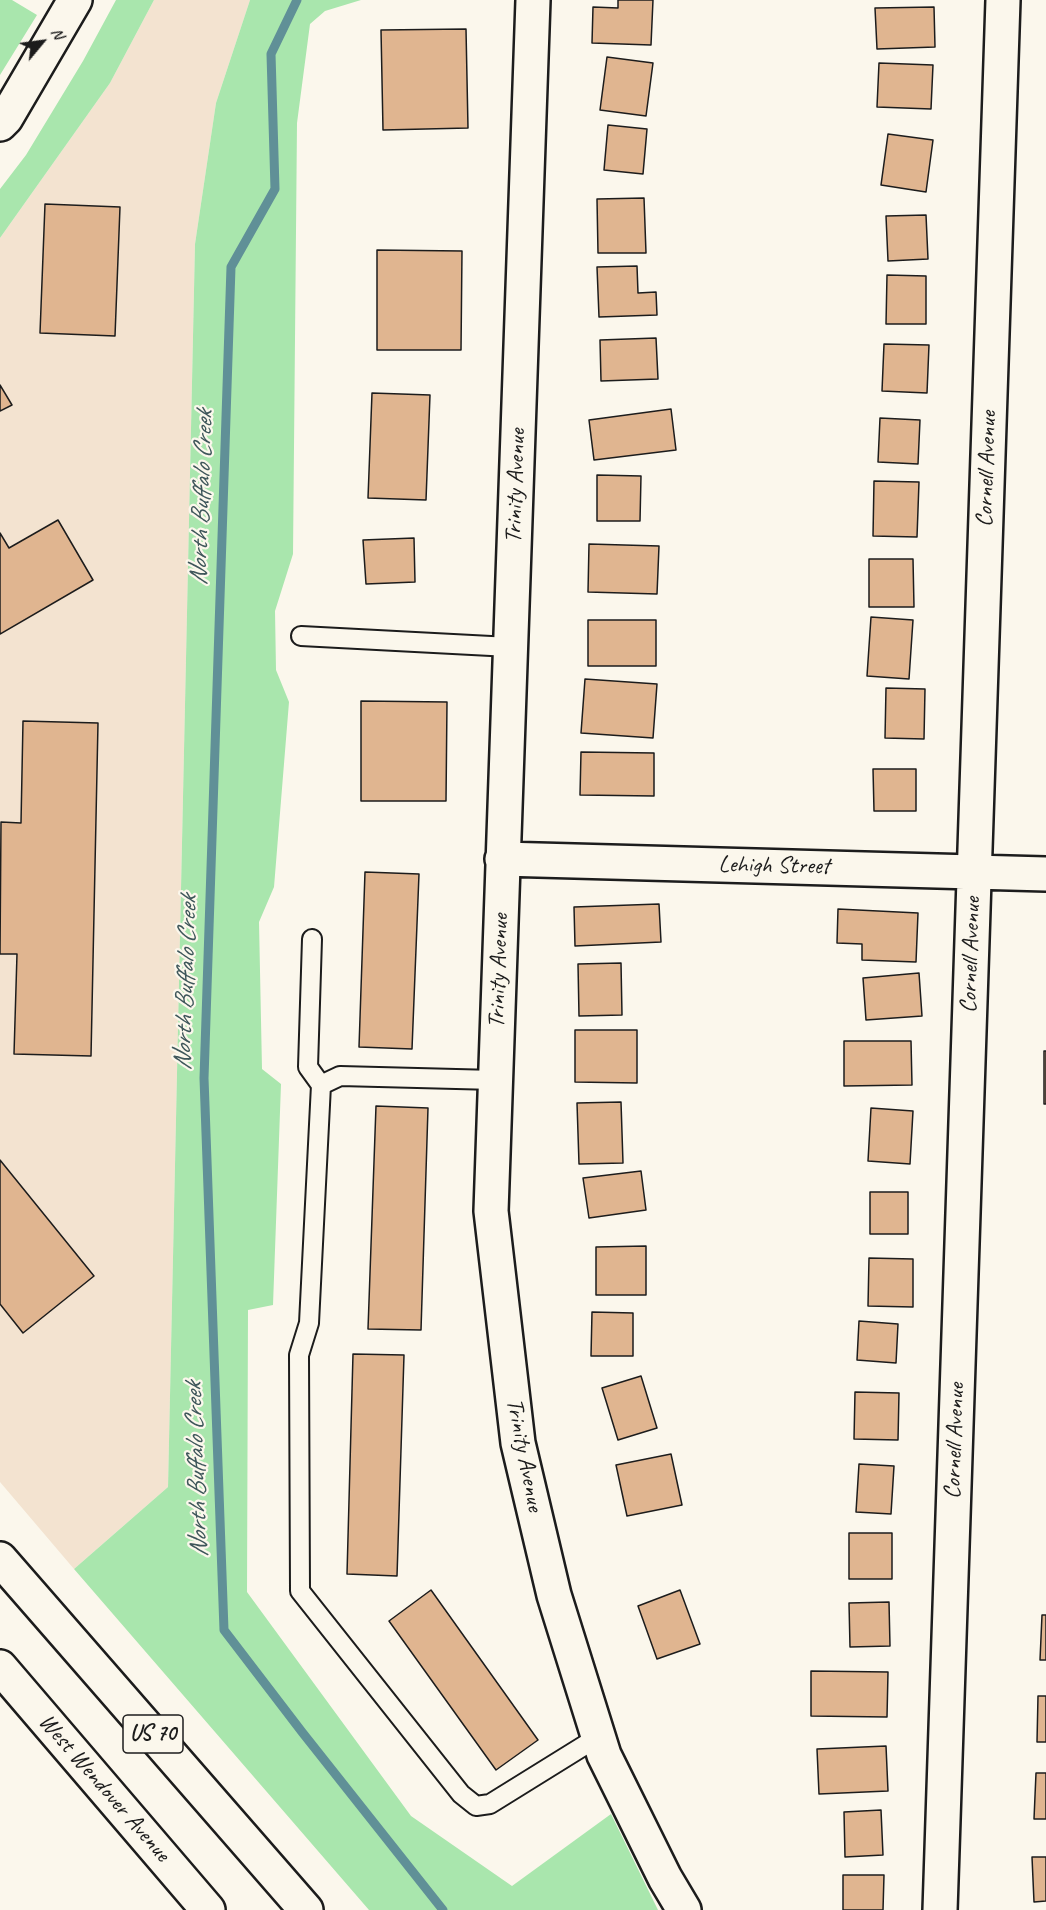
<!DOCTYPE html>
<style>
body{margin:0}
#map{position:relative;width:1046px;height:1910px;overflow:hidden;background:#fbf7ec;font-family:Caveat,sans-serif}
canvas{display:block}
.north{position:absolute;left:12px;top:12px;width:60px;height:60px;-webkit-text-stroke:4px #fbf7ec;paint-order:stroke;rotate:61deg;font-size:16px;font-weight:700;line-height:24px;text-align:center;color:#1c1c1c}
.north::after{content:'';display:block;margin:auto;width:21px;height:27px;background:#1c1c1c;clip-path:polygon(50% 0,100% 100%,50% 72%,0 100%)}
</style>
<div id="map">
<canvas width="1046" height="1910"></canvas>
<div class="north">N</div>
</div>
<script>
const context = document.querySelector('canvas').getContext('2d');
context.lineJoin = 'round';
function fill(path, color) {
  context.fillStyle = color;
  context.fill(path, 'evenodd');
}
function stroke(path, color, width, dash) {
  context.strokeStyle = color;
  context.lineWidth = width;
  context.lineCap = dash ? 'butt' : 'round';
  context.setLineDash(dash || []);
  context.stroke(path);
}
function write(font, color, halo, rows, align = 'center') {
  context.font = font + ' Caveat,sans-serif';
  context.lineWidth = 4.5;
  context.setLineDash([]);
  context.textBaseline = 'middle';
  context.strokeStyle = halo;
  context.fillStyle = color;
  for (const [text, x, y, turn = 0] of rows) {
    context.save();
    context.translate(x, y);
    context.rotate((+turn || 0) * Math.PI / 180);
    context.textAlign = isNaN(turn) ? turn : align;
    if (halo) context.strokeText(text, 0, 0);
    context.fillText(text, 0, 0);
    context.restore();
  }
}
const built = new Path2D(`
 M154,0h96l-34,103 -21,141 -27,1243 -94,82 -74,-87v-1244l110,-155z`);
const green = new Path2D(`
 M0,0h12l25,15 -37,60z
 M116,0h38l-44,83 -110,155v-49l26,-34 57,-94z
 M250,0h111l-36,11 -15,13 -13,99 -4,431 -18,57 1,59 13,32 -15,185 -15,35 3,147 19,15 -8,221 -25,5 -1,282 164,224 101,70 99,-72 47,96h-289l-295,-341 94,-82 27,-1243 21,-141z`);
const stream = new Path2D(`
 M297,0l-26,54 4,135 -44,78 -27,811 20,552 78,102 141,178`);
const building = new Path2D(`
 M618,0h35l-2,45 -59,-2 1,-36 25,1z
 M934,7l1,40 -58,2 -2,-41z
 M466,29l2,99 -85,2 -2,-100z
 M607,57l46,6 -7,53 -46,-6z
 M879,63l54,2 -2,44 -54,-2z
 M608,125l39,4 -4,45 -39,-4z
 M888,134l45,6 -7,52 -45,-7z
 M644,198l2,55h-48l-1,-54z
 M45,204l75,3 -5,129 -75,-3z
 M926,215l2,44 -40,2 -2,-45z
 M377,250l85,1 -1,99h-84z
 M637,266l1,27 18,-1 1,23 -58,2 -2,-50z
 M887,275l39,1v48h-40z
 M656,338l2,41 -57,2 -1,-41z
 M884,344l45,1 -2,48 -45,-2z
 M0,385l12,20 -12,6z
 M372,393l58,2 -4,105 -58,-2z
 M671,409l5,41 -82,10 -5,-40z
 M880,418l40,2 -2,44 -40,-2z
 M597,475l44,1 -1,45h-43z
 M874,481l45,1 -2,55 -44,-1z
 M58,520l35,60 -93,54v-101l9,15z
 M414,538l1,44 -49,2 -3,-44z
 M589,544l70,2 -2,48 -69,-2z
 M869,559h44l1,48h-45z
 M871,617l42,3 -4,59 -42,-3z
 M588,620h68v46h-68z
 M585,679l72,5 -4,54 -72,-5z
 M886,688l39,1 -1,50 -39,-1z
 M361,701l86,1 -1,99h-85z
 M23,721l75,2 -7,333 -77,-2 3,-100h-17l1,-132 20,1z
 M581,752l73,1v43l-74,-1z
 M873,769h43v42h-42z
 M365,872l54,2 -7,175 -53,-2z
 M659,904l2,38 -86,4 -1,-39z
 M838,909l80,4 -2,49 -54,-2v-16l-25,-1z
 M621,963l1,52 -43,1 -1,-52z
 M919,973l3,43 -56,4 -3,-42z
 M575,1030h62v53l-62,-1z
 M844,1041h67l1,44 -68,1z
 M1044,1051h2v53h-2z
 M621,1102l2,61 -44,1 -2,-61z
 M376,1106l52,2 -7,222 -53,-1z
 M871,1108l42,3 -3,53 -42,-3z
 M0,1160l94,116 -71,57 -23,-29z
 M641,1171l5,39 -57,8 -6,-40z
 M870,1192h38v42h-38z
 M646,1246v49h-50v-48z
 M869,1258l44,1v48l-45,-1z
 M592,1312l41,1v43h-42z
 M859,1321l39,3 -2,39 -39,-3z
 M353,1354l51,1 -7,221 -50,-2z
 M641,1376l16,52 -39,12 -16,-52z
 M855,1392l44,1 -1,47 -44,-1z
 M671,1454l11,51 -55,11 -11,-51z
 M859,1464l35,2 -3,48 -35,-2z
 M849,1533h43v46h-43z
 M431,1590l107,150 -42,30 -107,-149z
 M680,1590l20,54 -43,15 -19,-53z
 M889,1602l1,44 -40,1 -1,-44z
 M1042,1615h4v45h-6z
 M811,1671l77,1 -1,45 -76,-1z
 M1038,1696h8v46h-9z
 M886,1746l2,45 -69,3 -2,-45z
 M1036,1773h10v46h-12z
 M881,1810l2,45 -38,2 -1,-45z
 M1032,1857h14v44l-12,1z
 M843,1875h41l-1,35h-40z`);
const lane = new Path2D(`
 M301,636l209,11
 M312,939l-4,128 13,18 -12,238 -10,32 1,236 161,203 15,12 14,-2 108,-67
 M321,1085l19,-9 155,4`);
const street = new Path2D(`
 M533,0l-42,1211 27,232 36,152 50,160 61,123 19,32
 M0,124l6,-6 69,-118
 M502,859l544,15
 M940,1910l63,-1910`);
const highway = new Path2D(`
 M0,1559l306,351
 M0,1667l208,243`);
const shields = [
 [153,1734,60]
];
const shieldNames = [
 ["US 70",153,1734]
];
const streetNames = [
 ["Cornell Avenue",987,469,-88],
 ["Trinity Avenue",516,486,-88],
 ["Lehigh Street",774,866,1],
 ["Cornell Avenue",971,955,-88],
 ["Trinity Avenue",499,971,-88],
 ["Cornell Avenue",955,1441,-88],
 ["Trinity Avenue",524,1455,79],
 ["West Wendover Avenue",104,1788,49]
];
const waterNames = [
 ["North Buffalo Creek",202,498,-88],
 ["North Buffalo Creek",186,983,-88],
 ["North Buffalo Creek",197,1470,-92]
];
fill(built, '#f3e3d0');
fill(green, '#a9e6ad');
stroke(stream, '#609097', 9);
fill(building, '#e0b590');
stroke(building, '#1c1c1c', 1.5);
stroke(lane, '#1c1c1c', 22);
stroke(street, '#1c1c1c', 38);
stroke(highway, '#1c1c1c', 38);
stroke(lane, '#fbf7ec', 18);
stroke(street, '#fbf7ec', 33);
stroke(highway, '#fbf7ec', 33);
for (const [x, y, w] of shields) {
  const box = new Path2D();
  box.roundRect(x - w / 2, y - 19, w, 38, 4.5);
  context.fillStyle = '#fbf7ec';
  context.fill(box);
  stroke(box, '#1c1c1c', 1.5);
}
write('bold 22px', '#1c1c1c', null, shieldNames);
write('24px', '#1c1c1c', '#fbf7ec', streetNames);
write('italic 26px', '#3e565a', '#fbf7ec', waterNames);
</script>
